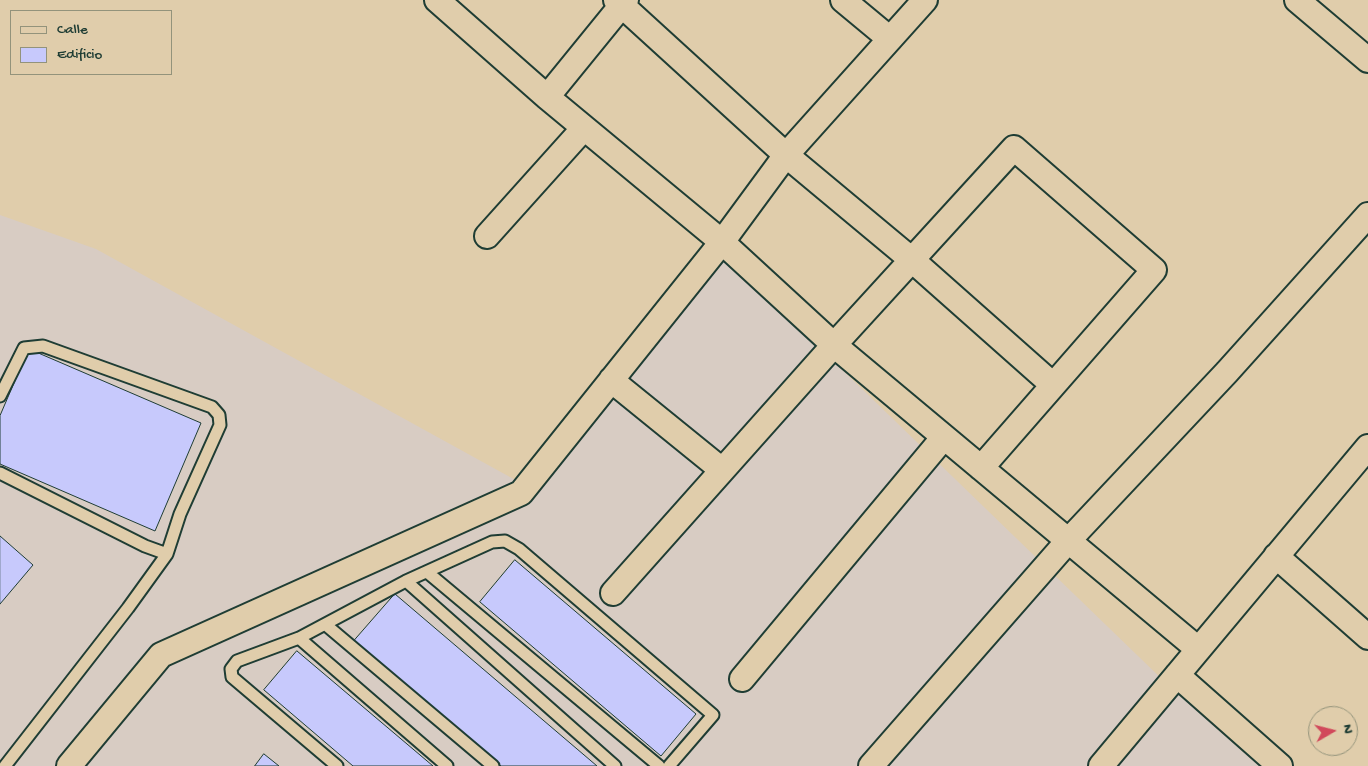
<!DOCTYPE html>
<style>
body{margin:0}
#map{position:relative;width:1368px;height:766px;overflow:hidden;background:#e0cdab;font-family:"Gochi Hand",sans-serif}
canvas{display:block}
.legend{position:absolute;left:10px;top:10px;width:162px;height:65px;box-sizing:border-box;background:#e0cdab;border:1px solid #93937b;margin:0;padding:6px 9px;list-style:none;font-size:15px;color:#1f3d34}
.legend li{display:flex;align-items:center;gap:10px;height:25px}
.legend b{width:25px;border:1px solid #93937b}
.north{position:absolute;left:1308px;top:706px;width:50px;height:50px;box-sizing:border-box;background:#e0cdab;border:1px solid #93937b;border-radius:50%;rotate:82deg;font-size:14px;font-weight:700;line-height:20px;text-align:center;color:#1f3d34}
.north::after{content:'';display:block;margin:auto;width:18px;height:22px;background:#d1495b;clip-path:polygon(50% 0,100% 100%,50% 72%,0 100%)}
</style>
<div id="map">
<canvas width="1368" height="766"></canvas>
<ul class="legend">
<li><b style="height:6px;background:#e0cdab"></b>Calle</li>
<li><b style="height:14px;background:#c7c9fc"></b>Edificio</li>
</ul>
<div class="north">N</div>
</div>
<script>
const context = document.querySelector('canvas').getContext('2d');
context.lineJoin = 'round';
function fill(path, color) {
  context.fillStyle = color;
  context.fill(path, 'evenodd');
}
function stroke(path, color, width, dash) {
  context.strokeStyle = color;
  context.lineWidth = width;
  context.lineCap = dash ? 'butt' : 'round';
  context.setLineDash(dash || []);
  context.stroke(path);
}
const built = new Path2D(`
 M0,215l96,34 423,233 190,-241 459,444 91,81h-1259z`);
const building = new Path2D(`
 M29,349l172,74 -46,108 -155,-67v-48z
 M0,536l33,29 -33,39z
 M515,560l181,154 -35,42 -181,-154z
 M395,594l202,172h-96l-147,-125z
 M297,651l136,115h-80l-89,-76z
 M264,754l15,12h-24z`);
const lane = new Path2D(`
 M0,396l24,-48 19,-2 169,61 7,8 1,10 -40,89 -13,40 -39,54 -123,158
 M0,473l145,73 22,8
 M427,572l232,194
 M406,581l209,185
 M326,625l167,141
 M299,638l-62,23 -6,8 1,8 105,89
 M447,766l-148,-128 107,-57 86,-39 13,-1 14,8 194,166 -44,51`);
const street = new Path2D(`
 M437,0l110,97 175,145 112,103 364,304
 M616,0l170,155 126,105 141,125
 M843,0l47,39
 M1297,0l71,60
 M547,97l79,-97
 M487,236l97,-108
 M611,380l111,90
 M1276,556l92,81
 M613,593l221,-248 180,-197 140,122 -173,198
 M1177,675l103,91
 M742,679l202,-242
 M69,766l92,-111 360,-162 201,-251 64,-87 139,-155
 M871,766l197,-225 159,-169 141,-157
 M1101,766l267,-319`);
fill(built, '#d8ccc3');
fill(building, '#c7c9fc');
stroke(building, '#1f3d34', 1);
stroke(lane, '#1f3d34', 15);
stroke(street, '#1f3d34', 28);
stroke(lane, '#e0cdab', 11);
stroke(street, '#e0cdab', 24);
</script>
